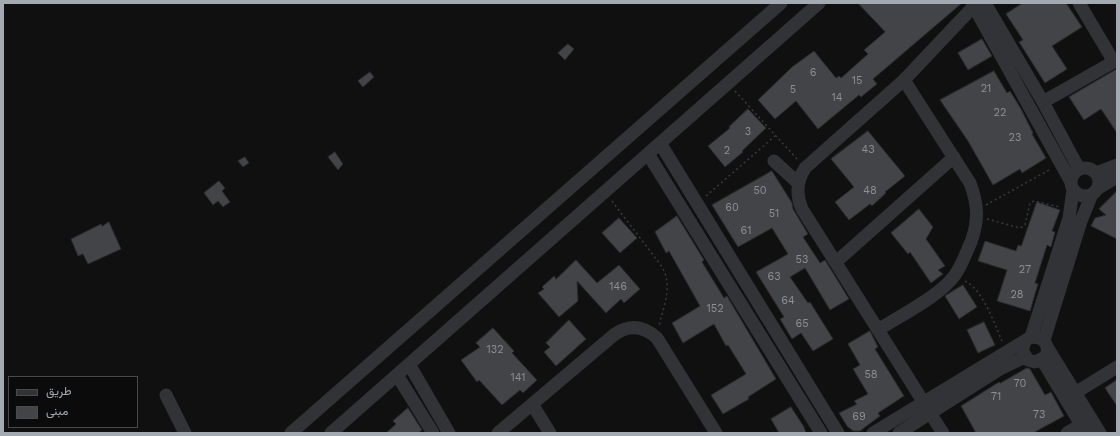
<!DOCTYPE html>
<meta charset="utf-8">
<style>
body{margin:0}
#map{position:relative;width:1120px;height:436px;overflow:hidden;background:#101011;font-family:"Work Sans",Vazirmatn,sans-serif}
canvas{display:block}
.frame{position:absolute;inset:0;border:4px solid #a3aab1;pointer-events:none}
.legend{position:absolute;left:8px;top:376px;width:130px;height:52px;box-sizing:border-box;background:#0b0b0c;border:1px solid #484b4e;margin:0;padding:5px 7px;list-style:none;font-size:12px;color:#a3aab1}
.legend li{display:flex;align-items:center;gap:8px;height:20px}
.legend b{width:20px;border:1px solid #484b4e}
</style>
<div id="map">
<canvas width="1120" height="436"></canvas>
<div class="frame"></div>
<ul class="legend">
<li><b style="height:5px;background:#323336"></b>طريق</li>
<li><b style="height:11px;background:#424447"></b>مبنى</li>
</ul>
</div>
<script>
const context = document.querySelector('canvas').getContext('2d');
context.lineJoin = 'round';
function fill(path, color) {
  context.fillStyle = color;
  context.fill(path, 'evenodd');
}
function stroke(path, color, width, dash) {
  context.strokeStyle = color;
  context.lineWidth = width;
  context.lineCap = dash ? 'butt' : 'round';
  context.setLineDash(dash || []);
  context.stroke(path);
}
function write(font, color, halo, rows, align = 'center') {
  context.font = font + ' "Work Sans",sans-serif';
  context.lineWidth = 3.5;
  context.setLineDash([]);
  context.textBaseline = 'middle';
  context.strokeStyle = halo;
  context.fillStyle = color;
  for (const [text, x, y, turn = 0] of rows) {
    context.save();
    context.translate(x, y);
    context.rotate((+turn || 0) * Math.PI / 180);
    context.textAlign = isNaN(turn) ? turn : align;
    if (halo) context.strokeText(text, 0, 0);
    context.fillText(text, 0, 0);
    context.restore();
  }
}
const building = new Path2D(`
 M858,3h104l-89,76 4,5 -16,13 -2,-2 -41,34 -22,-28 -21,18 -17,-19 34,-33 22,-16 22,27 3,-2 2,2 27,-24 -4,-4 21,-18z
 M1023,3h43l16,24 -30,19 15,23 -22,14 -26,-41 4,-2 -17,-26z
 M982,39l10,17 -24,14 -10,-17z
 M568,44l6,5 -9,11 -7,-7z
 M1117,69v64l-16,-24 -17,11 -15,-23z
 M994,71l13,22 3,-2 11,18 12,24 -1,1 14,24 -24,15 -2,-4 -27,16 -25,-44 -28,-41z
 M370,72l4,5 -11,10 -5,-6z
 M748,109l18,19 -24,23 1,1 -18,15 -17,-21 22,-18 -1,-1z
 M868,131l37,45 -20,16 1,1 -14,13 -2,-2 -21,16 -14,-18 19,-15 -23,-28z
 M335,152l8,12 -5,6 -10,-13z
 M245,157l4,6 -6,4 -5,-6z
 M772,171l20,32 1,6 15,25 -5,3 17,26 5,-3 24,39 -19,11 -25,-42 -15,9 18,26 2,-1 23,37 -20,12 -12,-18 -9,6 -12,-20 4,-2 -28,-45 32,-18 -16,-26 -34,19 -26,-42z
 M219,181l6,7 -3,3 8,11 -7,5 -5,-6 -5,4 -9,-12z
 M1117,191v48l-26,-13 4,-8 11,-3 -7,-6z
 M1037,202l23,8 -8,21 3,1 -4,15 -4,-2 -12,38 3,1 -8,27 -33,-10 10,-31 -29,-9 7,-20 31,10 2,-6 3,1z
 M919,209l14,18 -7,12 19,27 -7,4 5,4 -12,9 -21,-31 -2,2 -17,-21z
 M677,216l27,44 -2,2 22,36 3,-2 49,83 -28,18 1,2 -26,15 -12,-19 35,-21 -18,-29 -2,1 -12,-22 -31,19 -11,-20 28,-17 -31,-55 -3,2 -11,-21z
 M619,218l18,20 -17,15 -18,-20z
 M109,222l12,27 -33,15 -5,-10 -5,2 -7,-17 30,-15 1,2z
 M576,260l21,23 22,-18 21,24 -16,14 -3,-4 -15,14 -29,-32 1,20 -19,16 -21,-24 6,-4 -2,-2 12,-11 2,3z
 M963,285l14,22 -18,12 -14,-23z
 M569,320l17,19 -30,27 -12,-14 6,-5 -4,-4z
 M984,322l11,23 -17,8 -11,-23z
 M493,328l21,23 -2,2 25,27 -14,13 -3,-3 -18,15 -23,-25 -2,2 -16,-22 19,-13 -4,-4z
 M870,331l8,16 -3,2 29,47 -26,17 2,3 -20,15h-7l-6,-5 -8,-13 18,-9 -3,-3 14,-7 -15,-25 7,-4 -12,-21z
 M1027,368l3,1 15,26 6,-3 13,24 -31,17h-57l-15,-27 38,-24 1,1z
 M1117,380v26l-12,-18z
 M791,407l13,20 2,6h-27l-8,-14z
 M408,408l14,22 -4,3h-32l10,-9 -3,-3z`);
const path = new Path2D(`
 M735,91l62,68
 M706,196l69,-60
 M612,201l48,63c14,19 4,41 -1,62
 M986,205l65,-36
 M987,219l33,9 5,-3 5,-22 4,-2 26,6
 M965,281c18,9 29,42 37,60`);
const minor = new Path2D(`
 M972,3l99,179
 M985,3l58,99 36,67
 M1079,3l35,59
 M1043,102l74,-42
 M660,143l178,290
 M648,154l173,279
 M774,161l24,22
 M1071 182a14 14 0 1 1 28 0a14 14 0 1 1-28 0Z
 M1096,173l21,-8
 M1097,189l20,-12
 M836,262l118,-105
 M878,330c23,-15 62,-34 77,-55 7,-10 11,-22 16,-33 8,-22 7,-38 -1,-59l-66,-103
 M1031,337l38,-119 4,-28
 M1044,340l37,-119 11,-27
 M1047,347l53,86
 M1042,360l44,73
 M409,364l40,69
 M397,375l36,58
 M1075,393l42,-26
 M166,395l19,38
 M924,403l-122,-194c-6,-14 -6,-27 3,-41l99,-88 70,-74
 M532,404l18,29
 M930,413l13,20
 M291,433l490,-430
 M331,433l488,-430
 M498,433l117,-99c15,-10 29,-8 42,4l59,95
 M873,433l158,-96 9,1c7,5 10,11 5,19l-10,5 -7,-2 -6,-10 3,-8
 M899,433l101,-64 25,-12
 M1067,433l14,-8`);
const numberNames = [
 ["6",813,73],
 ["15",857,81],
 ["21",986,89],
 ["5",793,90],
 ["14",837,98],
 ["22",1000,113],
 ["3",748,132],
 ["23",1015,138],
 ["43",868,150],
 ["2",727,151],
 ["50",760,191],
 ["48",870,191],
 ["60",732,208],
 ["51",774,214],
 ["61",746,231],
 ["53",802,260],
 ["27",1025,270],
 ["63",774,277],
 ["146",618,287],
 ["28",1017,295],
 ["64",788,301],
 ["152",715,309],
 ["65",802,324],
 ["132",495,350],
 ["58",871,375],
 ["141",518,378],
 ["70",1020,384],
 ["71",996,397],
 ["73",1039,415],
 ["69",859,417]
];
fill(building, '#424447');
stroke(building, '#2a2b2d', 1);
stroke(path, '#383a3d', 1.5, [2, 3]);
stroke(minor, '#323336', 13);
write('11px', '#8b9096', null, numberNames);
</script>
